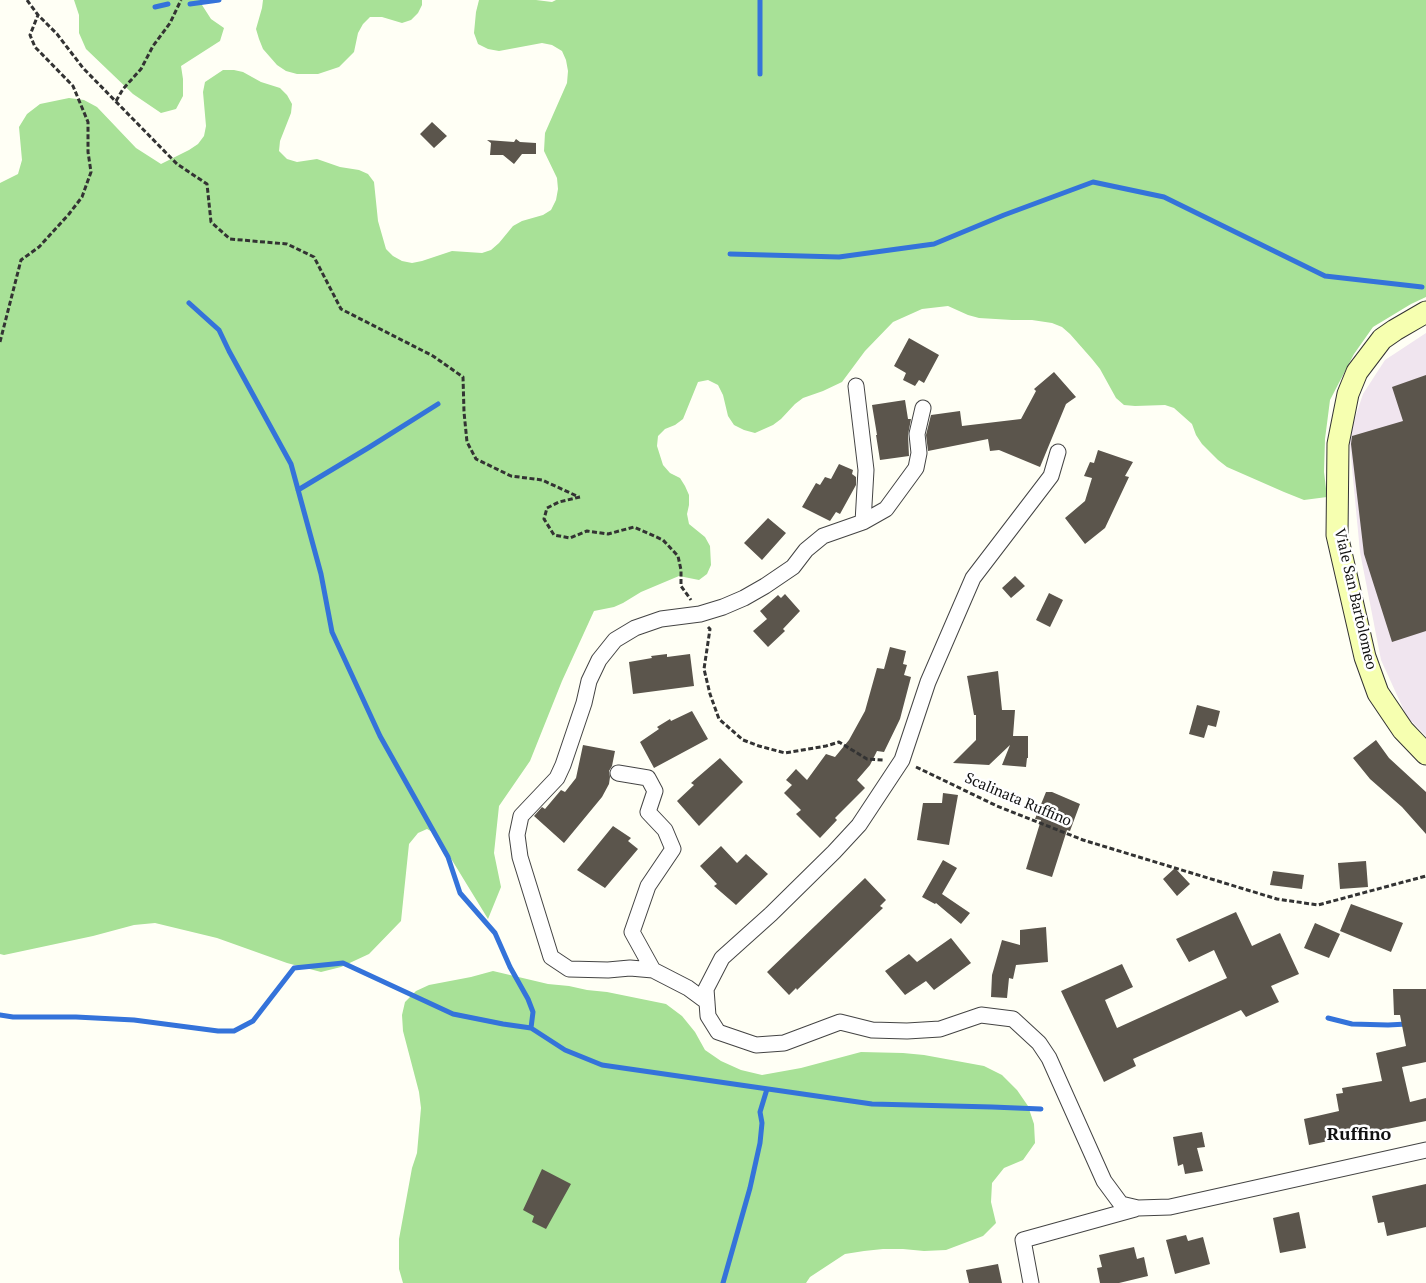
<!DOCTYPE html>
<html>
<head>
<meta charset="utf-8">
<style>
  body { margin:0 }
  canvas { display:block; background:#fffff5 }
</style>
</head>
<body>
<canvas width="1426" height="1283"></canvas>
<script>
const ctx = document.querySelector('canvas').getContext('2d');
ctx.lineJoin = 'round';
function paint(path, color) {
  ctx.fillStyle = color;
  ctx.fill(path, 'evenodd');
}
function shape(rows) {
  const path = new Path2D();
  for (const r of rows) {
    path.moveTo(r[0], r[1]);
    for (let i = 2; i < r.length; i += 2) path.lineTo(r[i], r[i + 1]);
  }
  return path;
}
function trace(path, color, width, dash) {
  ctx.strokeStyle = color;
  ctx.lineWidth = width;
  ctx.lineCap = dash ? 'butt' : 'round';
  ctx.setLineDash(dash || []);
  ctx.stroke(path);
}
function label(font, color, halo, rows, align = 'center') {
  ctx.font = font + ' "PT Serif",serif';
  ctx.lineWidth = 5;
  ctx.setLineDash([]);
  ctx.textBaseline = 'middle';
  ctx.strokeStyle = halo;
  ctx.fillStyle = color;
  for (const [text, x, y, turn = 0] of rows) {
    ctx.save();
    ctx.translate(x, y);
    ctx.rotate((+turn || 0) * Math.PI / 180);
    ctx.textAlign = isNaN(turn) ? turn : align;
    if (halo) ctx.strokeText(text, 0, 0);
    ctx.fillText(text, 0, 0);
    ctx.restore();
  }
}
paint(shape([
  [1426,333,1426,736,1407,717,1381,660,1360,552,1349,436,1363,394,1385,360]
]), '#f0e5ef');
paint(shape([
  [74,0,203,0,202,5,211,19,224,28,220,41,181,66,183,79,183,96,176,109,161,113,133,94,86,49,79,33,79,15],
  [263,0,422,0,422,5,418,13,411,20,402,23,382,17,370,17,363,24,358,33,354,52,339,67,318,74,297,74,286,71,277,65,263,49,259,39,256,29,262,8],
  [479,0,536,0,552,2,556,0,1426,0,1426,297,1411,304,1373,327,1354,354,1330,400,1325,439,1324,472,1327,497,1304,500,1284,492,1227,467,1218,460,1202,444,1196,435,1192,424,1174,408,1165,405,1135,406,1124,405,1116,398,1100,369,1092,359,1070,334,1062,327,1052,323,1032,320,1012,320,979,318,968,315,948,306,922,309,893,322,865,351,842,382,823,391,803,398,795,404,781,419,773,425,755,433,744,430,734,425,728,416,723,395,718,385,708,380,698,382,683,419,675,425,665,429,658,436,657,446,663,465,670,473,680,478,685,486,689,495,689,505,687,514,689,524,705,537,710,546,711,565,707,574,699,580,679,576,641,592,623,603,614,607,594,611,562,681,530,761,499,806,494,853,501,887,488,919,436,834,427,829,418,833,409,844,401,921,369,954,341,967,321,972,287,963,217,938,155,923,134,925,93,936,4,955,0,954,0,183,18,174,22,160,19,127,27,114,40,104,69,98,84,100,97,107,136,148,161,164,189,150,198,144,204,136,206,126,203,92,205,82,223,70,234,70,243,72,261,82,280,88,287,95,292,104,291,113,280,141,279,151,287,159,297,162,317,159,340,167,359,170,368,174,374,182,378,221,386,249,393,256,402,261,412,263,422,261,452,251,482,253,491,250,499,243,513,226,522,221,543,215,551,210,556,200,558,189,557,178,544,151,545,133,567,83,568,71,566,60,562,51,552,45,542,43,499,51,488,49,478,44,474,33,476,12],
  [493,971,548,984,569,986,587,990,607,992,666,1004,682,1016,695,1032,705,1050,721,1061,741,1070,762,1075,801,1068,861,1052,903,1053,924,1055,984,1066,1002,1075,1017,1090,1028,1106,1034,1124,1035,1143,1023,1160,1004,1168,992,1183,991,1202,996,1223,983,1236,946,1250,924,1251,903,1249,883,1249,864,1251,845,1254,810,1277,806,1283,403,1283,399,1269,399,1239,412,1168,417,1153,421,1108,419,1092,403,1031,402,1015,405,1002,416,991,429,985,471,977]
]), '#a8e197');
trace(shape([
  [760,0,760,74],
  [190,4,219,0],
  [155,7,168,4],
  [730,254,839,257,934,244,1004,215,1093,182,1164,197,1325,276,1422,287],
  [189,303,219,330,229,351,291,464,321,574,332,632,380,736,448,857,460,893,495,933,510,967,528,999,533,1012,531,1028],
  [298,490,368,448,438,404],
  [0,1015,13,1017,76,1017,134,1020,218,1031,234,1031,253,1021,294,968,343,963,453,1014,503,1024,531,1028,565,1050,602,1065,872,1104,992,1107,1041,1109],
  [1328,1018,1352,1024,1388,1025,1407,1024],
  [723,1283,750,1188,760,1143,762,1123,760,1112,767,1089]
]), '#3473da', 5);
paint(shape([
  [432,122,447,136,434,148,420,134],
  [516,139,520,142,536,143,536,154,522,154,514,164,503,155,490,155,491,143,487,140,514,142],
  [909,338,939,355,924,383,919,380,915,386,903,380,906,373,894,366],
  [1054,372,1076,397,1066,404,1040,467,999,450,990,451,988,439,928,451,926,435,931,415,960,411,962,426,1021,419,1036,391,1034,389],
  [1426,375,1426,631,1392,642,1364,554,1351,444,1352,436,1403,421,1392,387],
  [905,400,908,419,911,419,908,435,909,456,880,460,876,435,877,435,872,405],
  [1098,450,1133,462,1125,476,1129,477,1105,528,1085,544,1065,518,1085,501,1092,478,1084,476,1090,462,1094,463],
  [839,464,853,470,852,474,856,477,856,485,840,514,836,512,830,521,802,507,816,483,820,485,825,477,831,479],
  [768,518,786,533,762,560,744,543],
  [1015,576,1025,586,1011,598,1002,588],
  [1049,593,1063,600,1050,627,1036,620],
  [785,594,800,611,783,629,785,631,768,647,753,631,767,619,760,611,778,595,781,598],
  [890,647,906,651,903,664,907,665,904,675,911,677,900,719,884,752,877,751,870,765,857,780,865,788,835,818,837,820,820,838,796,814,801,810,784,793,792,785,786,780,796,769,807,780,826,754,835,757,849,740,865,711,877,668,884,669],
  [667,654,667,657,690,654,694,686,633,694,629,662,652,658,651,656],
  [998,671,1002,710,1015,710,1013,736,1028,736,1028,758,1027,758,1026,767,1002,765,1010,745,989,765,953,763,976,740,976,715,974,715,967,676],
  [1197,705,1220,711,1216,727,1208,725,1204,738,1189,734],
  [692,711,708,739,654,768,640,742,659,729,657,727,670,719,671,721],
  [1376,740,1389,758,1426,792,1426,834,1402,807,1370,779,1353,758],
  [583,745,615,751,612,766,609,771,610,777,609,784,602,797,564,843,534,816,542,807,545,809,561,790,565,792,576,778],
  [720,758,743,782,699,826,677,801,694,785,691,783],
  [1046,792,1052,792,1080,804,1070,831,1067,830,1052,877,1026,869,1041,820,1035,819],
  [943,793,958,795,949,845,917,840,923,803,942,803],
  [613,826,631,838,628,841,638,849,605,888,577,870],
  [721,846,737,863,746,854,768,874,736,905,714,886,717,884,700,866],
  [943,860,957,868,942,894,970,913,961,924,936,903,935,904,922,897],
  [1366,861,1368,887,1340,889,1338,863],
  [1175,868,1190,884,1177,896,1163,879],
  [1273,871,1304,875,1302,889,1270,885],
  [865,878,886,900,880,906,883,908,797,990,796,988,789,995,767,972],
  [1351,904,1403,923,1391,952,1340,931],
  [1236,912,1252,946,1280,933,1299,974,1271,986,1279,1002,1246,1017,1241,1010,1133,1059,1136,1066,1104,1082,1061,991,1122,964,1133,987,1105,1000,1117,1028,1227,978,1214,950,1189,962,1176,939],
  [1315,923,1340,934,1329,958,1304,948],
  [1046,927,1048,962,1016,965,1013,979,1009,978,1007,998,991,997,992,975,1002,940,1020,945,1020,930],
  [951,938,971,963,934,990,926,981,905,995,885,971,909,954,917,962],
  [1393,989,1426,989,1426,1062,1402,1067,1410,1102,1426,1098,1426,1121,1309,1145,1304,1119,1339,1111,1336,1094,1343,1093,1342,1088,1382,1081,1376,1053,1406,1046,1400,1015,1394,1015],
  [1202,1132,1205,1147,1197,1148,1203,1171,1185,1174,1183,1164,1178,1166,1173,1137],
  [542,1169,571,1184,546,1229,532,1222,534,1216,523,1210],
  [1426,1184,1426,1227,1387,1236,1384,1222,1378,1223,1372,1196],
  [1299,1212,1306,1248,1280,1253,1273,1218],
  [1186,1235,1188,1241,1203,1237,1210,1264,1175,1274,1166,1240],
  [1134,1247,1137,1259,1144,1257,1148,1276,1119,1283,1100,1283,1097,1268,1102,1267,1099,1255],
  [998,1264,1002,1283,969,1283,966,1270]
]), '#5b554c');
const street = shape([
  [856,386,866,470,863,522],
  [1058,452,1051,476,973,578,928,682,902,760,859,825,834,852,771,914,722,958,706,989,708,1016,718,1032,756,1045,784,1043,840,1022,872,1030,907,1031,940,1029,981,1015,1013,1019,1039,1043,1049,1058,1104,1181,1121,1204,1138,1208,1170,1207,1426,1150],
  [618,773,648,778,655,791,648,812,665,830,673,849,648,886,632,932,653,970],
  [707,1002,688,988,653,970,630,968,608,970,569,969,551,957,520,857,517,835,521,816,557,778,563,765,584,703,589,681,599,660,615,640,635,628,661,619,700,614,723,607,744,598,765,586,793,567,806,550,823,536,863,522,886,509,916,468,919,453,917,434,923,408],
  [1031,1283,1023,1240,1135,1209]
]);
const secondary = shape([
  [1426,312,1395,330,1382,339,1357,372,1348,394,1338,444,1337,535,1365,657,1378,693,1403,730,1426,754]
]);
trace(street, '#444', 17);
trace(secondary, '#333', 23);
trace(shape([
  [27,0,38,15,57,34,83,68,177,164,207,184,211,222,230,239,287,244,314,257,341,309,433,356,463,377,464,412,467,442,476,459,511,476,542,480,579,497],
  [116,101,123,89,141,69,153,46,170,23,181,0],
  [0,342,21,260,39,247,69,214,82,197,91,172,88,152,88,122,73,86,35,47,30,35,38,15],
  [580,497,559,502,547,508,544,519,554,535,570,538,587,531,608,534,634,527,663,540,678,556,681,570,681,586,691,600],
  [708,627,710,629,704,669,710,694,719,719,743,740,759,746,785,753,826,746,839,742,867,759,883,760],
  [916,767,997,806,1083,840,1277,899,1318,905,1426,876]
]), '#333', 3, [5, 2.5]);
trace(street, '#fff', 15);
trace(secondary, '#f6ffb0', 21);
label('15px', '#111', '#fff', [
  ["Viale San Bartolomeo",1355,599,77],
  ["Scalinata Ruffino",1018,800,23]
]);
label('bold 18px', '#111', '#fff', [
  ["Ruffino",1359,1135]
]);
</script>
</body>
</html>
